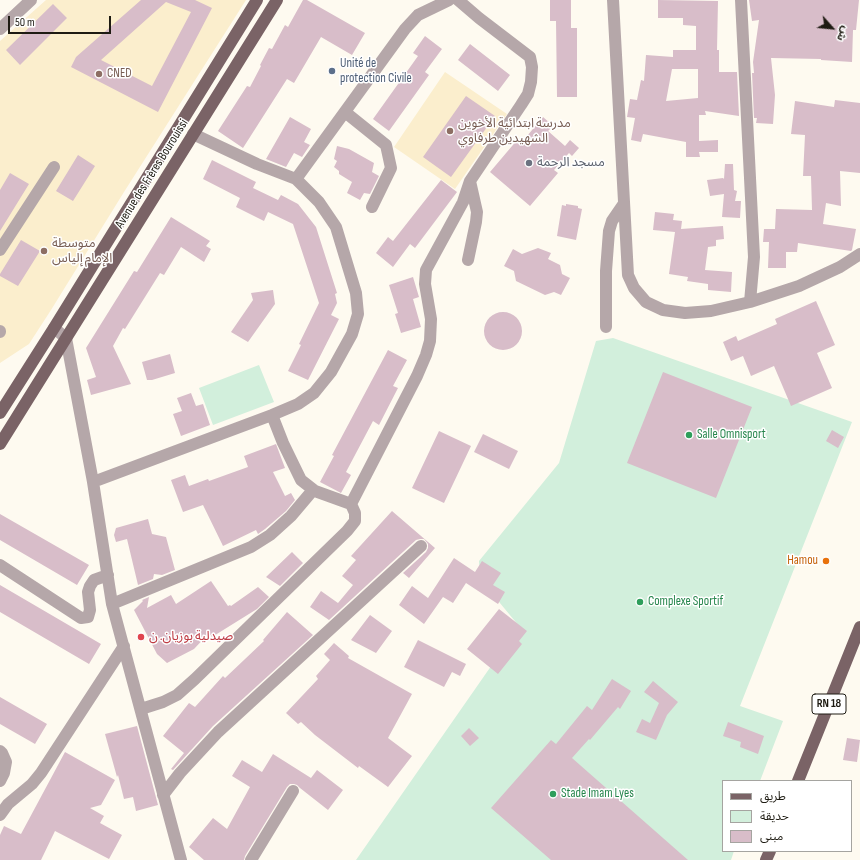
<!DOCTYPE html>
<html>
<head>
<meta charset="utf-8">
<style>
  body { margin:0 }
  #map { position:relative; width:860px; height:860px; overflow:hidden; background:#fefaf0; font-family:"Sofia Sans Condensed","Noto Sans Arabic",sans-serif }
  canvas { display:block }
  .legend { position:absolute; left:722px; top:780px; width:130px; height:72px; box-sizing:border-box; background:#fff; border:1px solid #a5a4a0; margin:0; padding:5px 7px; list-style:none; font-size:12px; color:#1e1b12 }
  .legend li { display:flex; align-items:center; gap:8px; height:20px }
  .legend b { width:20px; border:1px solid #a5a4a0 }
  .north { position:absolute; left:812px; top:8px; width:40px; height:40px; -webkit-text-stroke:3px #fff; paint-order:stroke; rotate:117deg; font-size:11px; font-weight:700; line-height:16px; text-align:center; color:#1e1b12 }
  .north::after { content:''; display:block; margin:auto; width:14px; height:18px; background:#1e1b12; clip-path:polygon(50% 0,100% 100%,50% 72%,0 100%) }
  .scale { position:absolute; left:8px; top:16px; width:103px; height:18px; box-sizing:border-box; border:2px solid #1e1b12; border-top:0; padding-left:5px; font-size:12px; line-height:14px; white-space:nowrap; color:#1e1b12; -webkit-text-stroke:3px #fff; paint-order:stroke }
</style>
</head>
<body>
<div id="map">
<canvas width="860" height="860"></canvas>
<ul class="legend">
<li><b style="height:5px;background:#7a6366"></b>طريق</li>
<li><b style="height:11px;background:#d2efdc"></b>حديقة</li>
<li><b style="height:11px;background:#d8bdc9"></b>مبنى</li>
</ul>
<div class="north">ش</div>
<div class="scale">50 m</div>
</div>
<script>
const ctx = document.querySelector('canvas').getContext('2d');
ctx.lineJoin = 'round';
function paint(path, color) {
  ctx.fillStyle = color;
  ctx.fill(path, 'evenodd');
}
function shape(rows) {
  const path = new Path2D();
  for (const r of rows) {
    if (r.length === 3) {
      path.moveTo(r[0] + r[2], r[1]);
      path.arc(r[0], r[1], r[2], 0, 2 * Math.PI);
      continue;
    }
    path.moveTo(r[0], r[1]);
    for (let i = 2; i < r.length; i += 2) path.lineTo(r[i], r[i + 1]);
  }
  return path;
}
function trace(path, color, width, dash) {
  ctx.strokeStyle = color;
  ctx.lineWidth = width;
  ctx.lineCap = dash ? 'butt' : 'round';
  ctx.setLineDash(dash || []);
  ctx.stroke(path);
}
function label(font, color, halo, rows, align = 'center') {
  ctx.font = font + ' "Sofia Sans Condensed","Noto Sans Arabic",sans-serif';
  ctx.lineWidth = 3;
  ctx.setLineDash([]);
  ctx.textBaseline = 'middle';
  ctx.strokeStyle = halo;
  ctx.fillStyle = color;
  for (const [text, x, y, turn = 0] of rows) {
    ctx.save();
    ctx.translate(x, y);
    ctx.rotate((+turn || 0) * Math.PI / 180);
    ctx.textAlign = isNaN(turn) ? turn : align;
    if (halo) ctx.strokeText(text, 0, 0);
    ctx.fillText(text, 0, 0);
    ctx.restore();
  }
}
paint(shape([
  [46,0,246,0,124,192,51,310,29,344,0,363,0,41],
  [445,72,507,114,455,189,394,147]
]), '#fbeecd');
paint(shape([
  [613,338,852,422,740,706,783,721,760,781,723,781,723,851,734,851,731,860,356,860,519,626,480,579,479,561,559,463,596,341],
  [259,365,274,402,213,425,199,388]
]), '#d2efdc');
paint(shape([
  [141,0,195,0,212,8,158,112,71,67,76,57],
  [166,2,191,12,152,86,101,60],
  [303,0,307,0,365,33,352,55,321,37,294,83,287,79,243,148,218,131,247,86,250,87,261,66,260,65,269,48,272,49,285,25,288,27],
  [550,0,571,0,571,28,577,28,577,97,557,97,556,21,550,21],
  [658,0,718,1,717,50,719,50,719,72,737,72,739,116,705,111,706,115,699,115,699,141,718,140,718,152,699,152,700,157,686,157,686,142,643,134,641,142,631,140,635,118,627,117,630,99,637,100,641,80,644,81,646,55,673,57,673,50,696,50,696,26,683,25,683,18,658,18],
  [672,69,698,69,698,98,666,101],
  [749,0,859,0,856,30,853,30,852,62,821,60,821,59,771,58,775,95,773,124,756,123,757,118,754,118,752,73,754,73,753,62,759,20,752,21],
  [53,4,67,18,20,65,6,50],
  [425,36,442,49,425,72,429,75,389,131,373,119,418,56,413,53],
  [470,44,510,75,498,91,458,60],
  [466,96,495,116,451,177,423,157],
  [835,100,860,103,860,173,840,171,841,206,826,203,823,224,856,229,852,250,851,251,798,243,797,252,786,252,786,268,768,268,769,242,763,242,764,229,775,229,776,209,812,210,811,176,803,176,805,135,791,134,795,101,834,107],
  [290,117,311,129,304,142,310,145,302,157,294,153,286,167,266,159],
  [543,117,551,124,551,128,548,131,565,146,570,140,579,148,572,156,569,153,554,170,558,173,530,206,490,172,518,139,522,142],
  [337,146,349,149,374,163,372,172,379,176,370,194,364,193,360,200,347,193,352,182,339,174,339,171,334,167,337,161,334,159],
  [78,155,95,166,73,201,56,191],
  [212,160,256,182,253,188,278,200,281,195,298,204,316,227,337,293,335,294,337,303,331,315,339,319,308,380,288,371,301,345,299,344,319,303,293,224,268,212,264,221,236,207,240,198,203,179],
  [725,164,733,164,734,190,737,191,735,201,741,201,740,218,722,217,724,194,710,196,707,180,723,178,724,179],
  [10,173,29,184,0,231,0,190],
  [441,180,457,192,415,248,410,244,393,267,376,253,388,237,393,241],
  [566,204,578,206,578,208,582,209,576,240,557,236,562,205,566,206],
  [655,212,674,214,673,220,682,221,681,229,723,226,724,239,716,240,716,246,708,247,705,270,732,272,731,292,708,290,708,284,687,281,688,277,669,274,675,232,653,230],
  [171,217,210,241,206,246,211,249,204,262,181,247,164,275,160,273,125,329,123,328,113,346,131,384,91,395,87,380,96,377,86,348,134,271,137,272],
  [21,240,40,251,18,286,0,276,0,274],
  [538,248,551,253,548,259,560,265,562,274,570,278,561,295,554,292,545,295,516,281,514,271,504,266,513,249,522,254],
  [413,277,419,297,413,299,421,327,401,333,395,314,398,313,389,285],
  [273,290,275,304,248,342,231,332,253,300,251,293],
  [816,301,835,345,817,353,832,388,791,406,774,366,751,376,743,356,731,361,723,342,736,336,738,341,777,324,775,319],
  [503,331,19],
  [388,350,407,360,393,386,398,388,379,425,373,421,346,472,351,475,341,493,320,482,334,456,332,455],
  [170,354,175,373,152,380,147,380,142,362],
  [663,372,752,407,716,498,627,463],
  [191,393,196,406,203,404,210,425,181,436,173,414,182,411,177,398],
  [832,430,844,437,838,448,826,441],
  [439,431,471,446,444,503,412,488],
  [483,434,518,451,509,469,474,452],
  [276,444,285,468,273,472,285,496,291,493,295,500,286,511,265,529,258,534,256,530,223,546,203,505,183,512,171,480,185,475,189,486,208,479,209,481,248,467,244,456],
  [392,511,435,548,409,578,403,573,426,552,428,548,428,544,424,539,420,539,416,540,329,620,310,607,321,591,338,603,353,585,342,576,356,560,351,556],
  [0,514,89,565,77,585,0,540],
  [148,519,152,534,166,537,175,570,162,575,154,574,153,579,138,585,127,539,116,542,114,535,116,528],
  [292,552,303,563,280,586,266,577],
  [454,558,475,572,482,561,501,573,493,585,505,592,498,604,466,583,453,603,443,597,424,624,399,605,412,586,428,598],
  [211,581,228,606,230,605,231,606,258,587,269,597,257,609,212,637,209,633,194,649,167,663,157,654,134,610,143,601,142,600,149,597,147,608,171,595,176,604],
  [0,585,101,644,89,664,0,612],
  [499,609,527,631,519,641,522,644,498,674,467,649],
  [287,612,313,635,213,726,173,770,171,769,184,753,163,736,189,703,195,707,223,676,225,678,264,641,263,640],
  [370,615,392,631,376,653,351,640],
  [418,640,466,664,460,676,452,672,444,687,404,667],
  [334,643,349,656,348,658,412,694,388,738,412,756,388,787,359,766,358,768,315,735,301,722,298,724,286,713,318,679,316,676,330,660,324,654],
  [612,679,631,691,620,709,618,707,590,740,589,739,572,758,688,860,551,860,491,808,551,740,556,744,587,706,592,710],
  [653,681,678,702,667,715,656,740,636,732,642,719,650,723,659,703,644,692],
  [0,697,47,724,35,744,0,724],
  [728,722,764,736,758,754,740,747,741,742,723,736],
  [137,726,158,805,136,811,133,797,124,799,118,775,117,777,105,734],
  [469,728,479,738,470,746,461,736],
  [847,738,860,740,857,762,843,760],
  [65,752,115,780,101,805,90,808,104,816,100,823,122,835,109,859,55,831,41,860,0,860,0,835,4,826,21,834],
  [273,754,311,778,317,770,343,790,328,810,300,788,297,785,294,784,290,784,287,787,245,856,244,860,204,860,189,847,213,818,227,829,250,787,232,776,242,760,262,772]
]), '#d8bdc9');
trace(shape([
  [613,0,628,275,634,288,646,302,663,310,685,313,711,311,750,302,799,286,840,267,860,254],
  [741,0,754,257,750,302],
  [0,29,31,0],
  [345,112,386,145,391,168,372,207],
  [296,179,405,29,418,15,449,0],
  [0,250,54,167],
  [468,260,476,222,477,212,470,181],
  [606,327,606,271,609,231,612,221,623,205],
  [54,328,66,338,93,482,112,604,181,860],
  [0,331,0,332],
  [93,482,272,415,298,404,314,393,331,372,352,334,358,314,356,293,336,227,319,202,296,179,257,164,193,134],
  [351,504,417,376,426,355,430,341,431,319,425,284,426,270,463,202,470,181,521,105,528,94,531,82,532,67,530,57,479,18,458,0],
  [0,565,81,618,88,617,90,610,88,592,90,586,94,580,108,575],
  [112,604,251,547,270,535,291,516,313,490],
  [141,709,163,702,177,695,195,679,347,531,355,521,355,513,351,504,315,491,301,480,283,443,272,415],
  [0,751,2,753,6,762,4,773,0,781],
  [163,795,180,773,218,732,421,546],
  [0,815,8,804,32,784,41,773,124,646],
  [251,860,293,791]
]), '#b5a7a9', 12);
trace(shape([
  [0,413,54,328,257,0],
  [0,444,277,0],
  [798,781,860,627],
  [766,860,770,851]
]), '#7a6366', 12);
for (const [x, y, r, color] of [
  [332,71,4,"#5c6f8a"],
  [99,74,4,"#8d6e63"],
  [450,131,4,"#8d6e63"],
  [529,163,4,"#6b7280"],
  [44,251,4,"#8d6e63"],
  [689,435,4,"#2e9e5b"],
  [826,561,4,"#e8710a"],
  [640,602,4,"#2e9e5b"],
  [141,637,4,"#e0444e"],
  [553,794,4,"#2e9e5b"]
]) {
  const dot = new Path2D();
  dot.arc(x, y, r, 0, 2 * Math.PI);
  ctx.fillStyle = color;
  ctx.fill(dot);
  trace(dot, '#fff', 1.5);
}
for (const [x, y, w] of [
  [829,704,34]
]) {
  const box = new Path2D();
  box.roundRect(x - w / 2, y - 10, w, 20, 3);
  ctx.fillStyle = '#fff';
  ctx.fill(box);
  trace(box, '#1e1b12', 1);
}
label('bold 12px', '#1e1b12', null, [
  ["RN 18",829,704]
]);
label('13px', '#4e5e75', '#fff', [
  ["Unité de",340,64],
  ["protection Civile",340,79]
], 'left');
label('13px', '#785e54', '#fff', [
  ["CNED",107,74],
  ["مدرسة ابتدائية الأخوين",458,124],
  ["الشهيدين طرفاوي",458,139],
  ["متوسطة",52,244],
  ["الإمام إلياس",52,259]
], 'left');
label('13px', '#5b616d', '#fff', [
  ["مسجد الرحمة",537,163]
], 'left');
label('13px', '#1e1b12', '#fff', [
  ["Avenue des Frères Bourouissi",152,174,-58]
]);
label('13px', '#27864d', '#fff', [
  ["Salle Omnisport",697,435],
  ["Complexe Sportif",648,602],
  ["Stade Imam Lyes",561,794]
], 'left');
label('13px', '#c56008', '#fff', [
  ["Hamou",818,561]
], 'right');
label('13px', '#be3a42', '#fff', [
  ["صيدلية بوزيان. ن",149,637]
], 'left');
</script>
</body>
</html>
